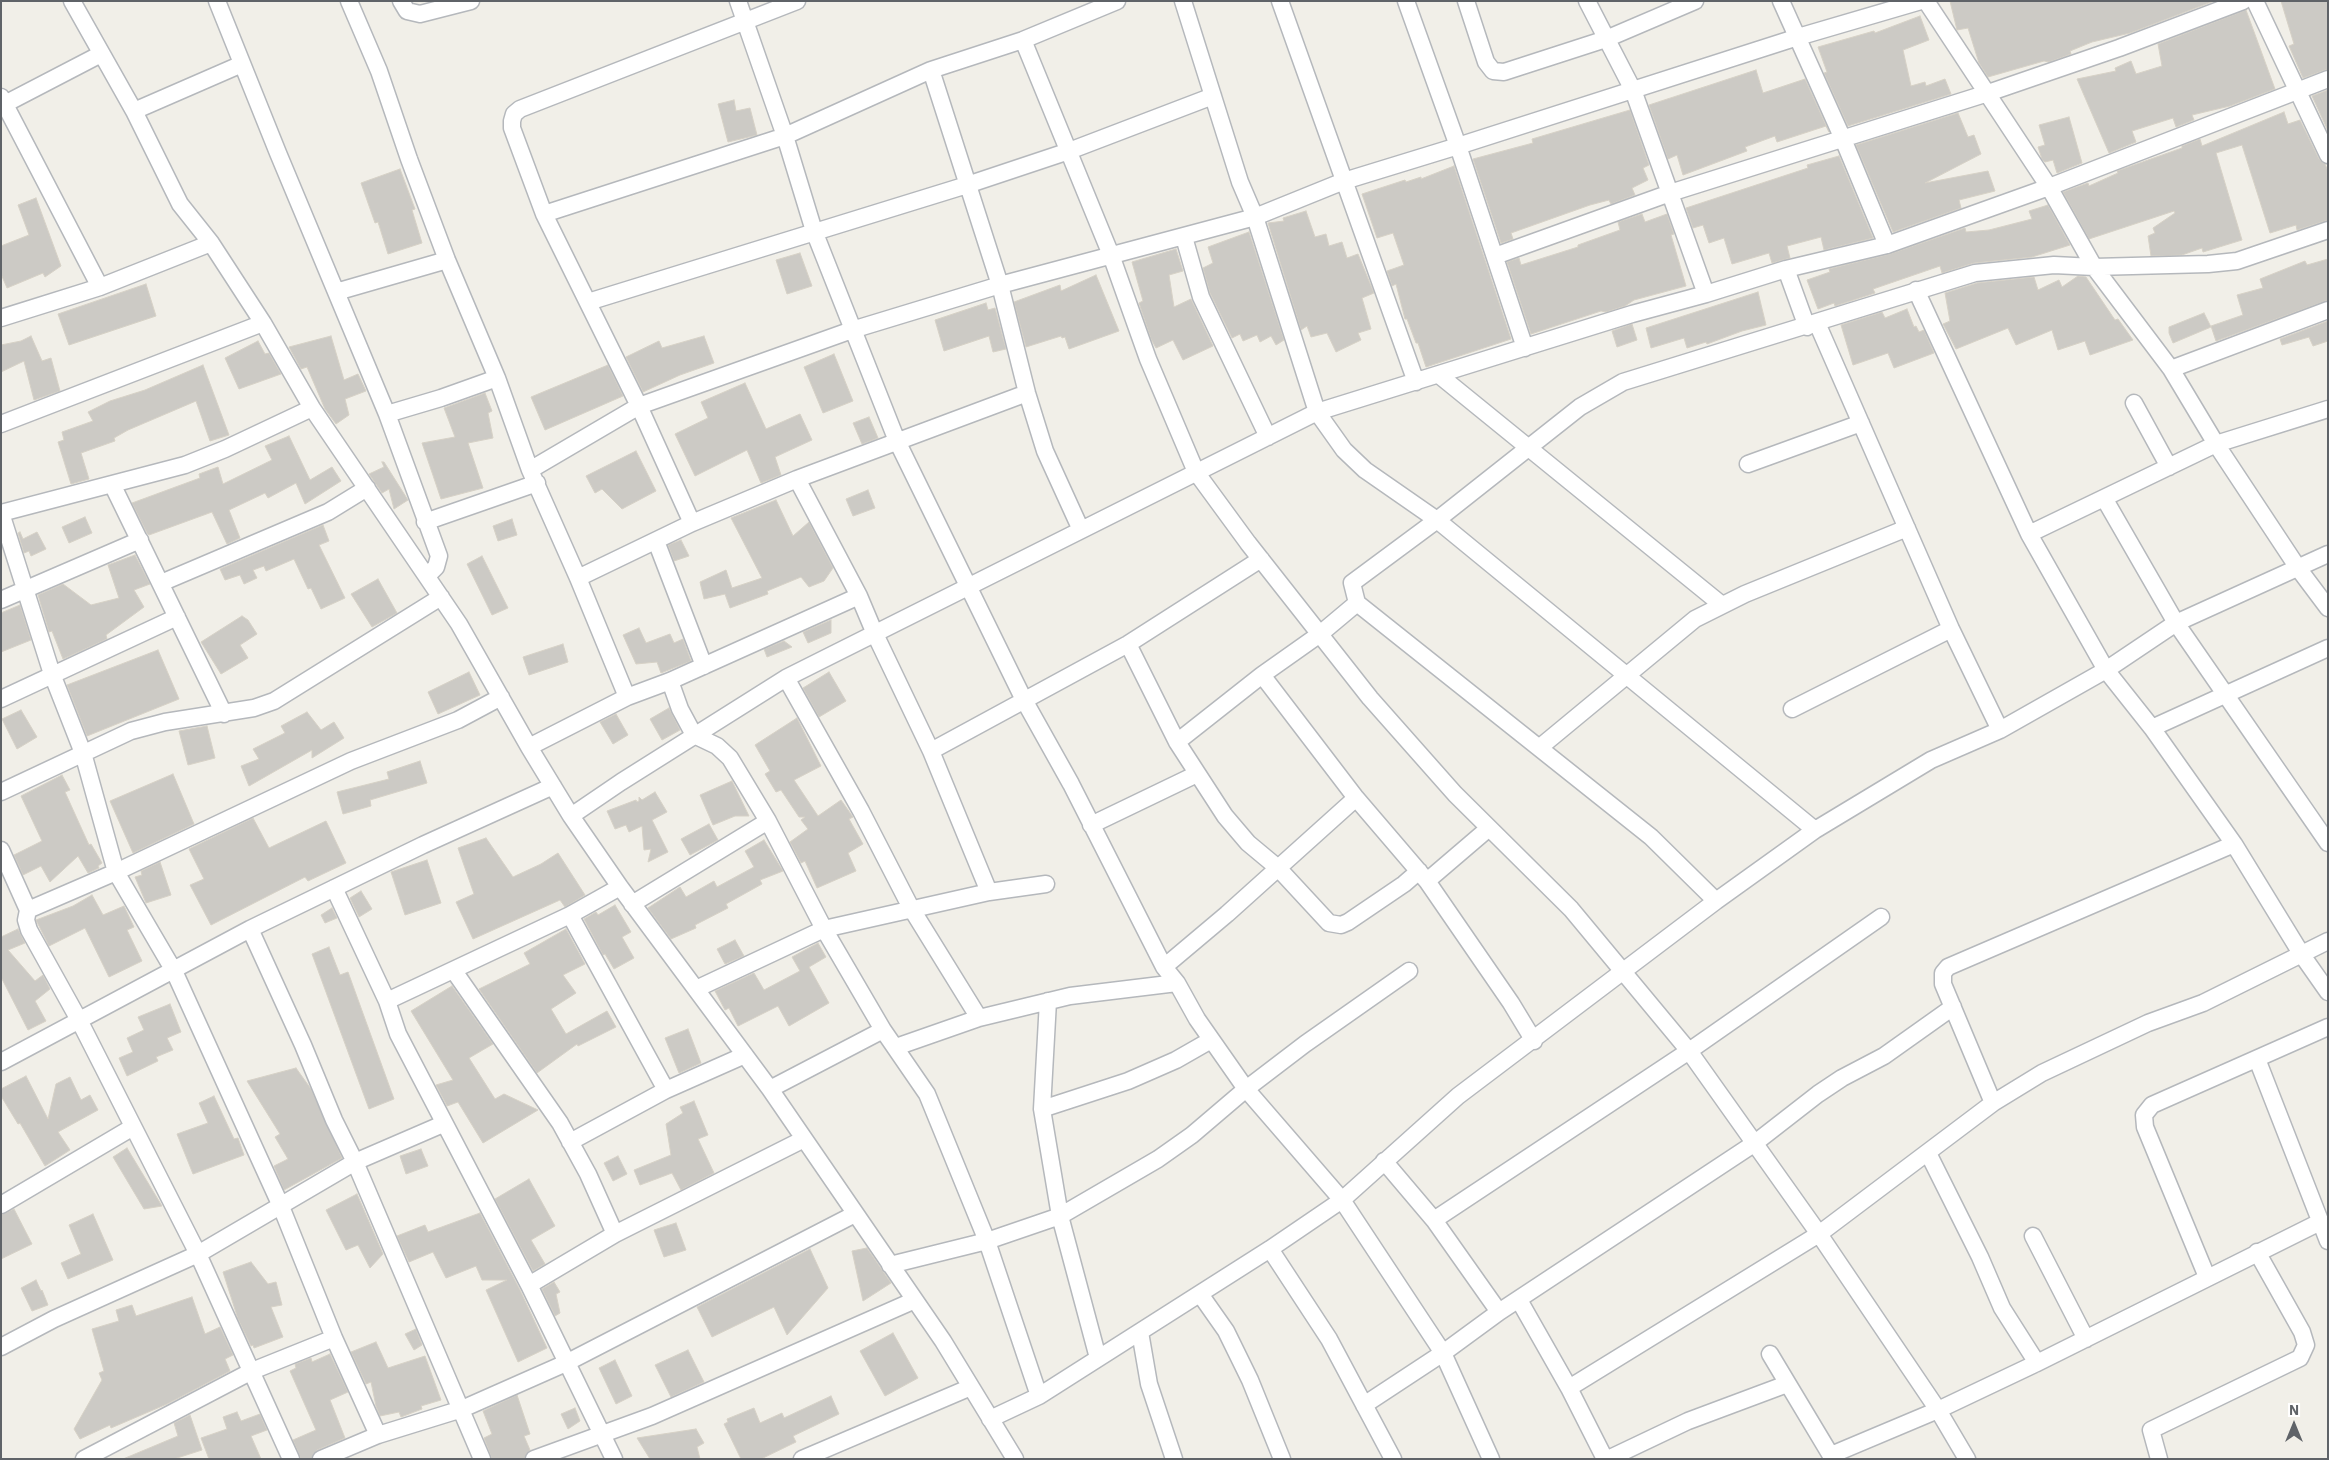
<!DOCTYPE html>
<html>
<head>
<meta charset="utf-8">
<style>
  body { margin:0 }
  #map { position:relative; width:2329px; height:1460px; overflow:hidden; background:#f1efe8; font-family:"IBM Plex Sans",sans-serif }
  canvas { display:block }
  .frame { position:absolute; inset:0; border:2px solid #5f6368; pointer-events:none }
  .north { position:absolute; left:2269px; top:1400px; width:50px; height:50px; -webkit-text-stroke:4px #fff; paint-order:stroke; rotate:0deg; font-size:14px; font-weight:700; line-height:20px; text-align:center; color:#5f6368 }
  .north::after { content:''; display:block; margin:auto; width:18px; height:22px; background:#5f6368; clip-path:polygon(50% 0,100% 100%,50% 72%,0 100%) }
</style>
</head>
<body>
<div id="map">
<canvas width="2329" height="1460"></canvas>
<div class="frame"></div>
<div class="north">N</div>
</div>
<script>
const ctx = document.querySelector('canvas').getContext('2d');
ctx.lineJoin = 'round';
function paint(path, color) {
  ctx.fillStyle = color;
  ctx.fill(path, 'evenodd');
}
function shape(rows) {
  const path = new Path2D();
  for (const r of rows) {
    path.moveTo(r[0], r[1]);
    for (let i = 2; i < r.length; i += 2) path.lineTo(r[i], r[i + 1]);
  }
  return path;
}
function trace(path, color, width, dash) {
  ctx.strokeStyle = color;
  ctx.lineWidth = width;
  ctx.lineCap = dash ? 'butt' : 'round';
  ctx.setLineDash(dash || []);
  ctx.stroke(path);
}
const building = shape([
  [1950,1,2214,1,2130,33,2092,42,2070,51,2071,54,2049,62,2044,61,1988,77,1979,63,1968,28,1957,30,1950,1],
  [2281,1,2328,1,2328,69,2303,78,2289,46,2294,44,2281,1],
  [2246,10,2275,89,2230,106,2192,115,2194,120,2176,127,2173,118,2132,131,2136,142,2109,153,2077,79,2116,71,2115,68,2131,61,2136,74,2162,66,2158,44,2246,10],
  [1920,16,1929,40,1903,50,1911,86,1925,82,1926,86,1945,79,1951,94,1848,126,1824,73,1827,72,1818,47,1874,31,1875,33,1920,16],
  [1756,70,1763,93,1805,79,1829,132,1826,126,1777,142,1775,136,1745,147,1747,151,1683,175,1677,155,1668,159,1649,105,1756,70],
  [2328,90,2328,131,2312,96,2328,90],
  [734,100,736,111,750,108,757,135,728,142,718,104,734,100],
  [1630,110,1649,165,1643,168,1648,180,1632,188,1635,195,1611,204,1609,200,1590,205,1511,233,1513,239,1501,243,1473,159,1533,143,1532,139,1630,110],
  [2284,112,2288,124,2300,120,2319,159,2325,164,2328,171,2328,220,2297,230,2296,225,2270,233,2242,145,2216,153,2242,240,2203,252,2202,248,2182,255,2151,256,2148,236,2155,233,2153,228,2175,213,2174,211,2089,239,2063,192,2088,183,2089,186,2118,173,2117,171,2182,148,2182,146,2200,139,2202,146,2284,112],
  [1958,113,1968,137,1974,135,1981,154,1925,183,1988,171,1995,191,1959,200,1961,208,1893,232,1856,145,1958,113],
  [2069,117,2082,163,2057,173,2053,160,2045,162,2042,159,2038,147,2045,145,2039,125,2069,117],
  [1839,156,1873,238,1824,250,1821,237,1787,246,1790,258,1772,263,1769,253,1732,264,1724,238,1709,243,1703,225,1693,228,1686,208,1808,168,1807,165,1839,156],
  [1454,166,1511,339,1426,367,1418,343,1416,343,1407,319,1405,319,1396,284,1392,286,1387,271,1404,265,1393,233,1377,238,1362,194,1405,180,1406,182,1421,177,1421,179,1454,166],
  [400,169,415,209,412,210,422,243,388,254,378,222,375,223,361,183,400,169],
  [36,198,61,266,45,277,43,273,7,288,1,274,1,246,29,235,18,205,36,198],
  [2048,205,2070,245,2032,257,1974,263,1942,273,1940,266,1873,289,1875,293,1835,306,1834,303,1818,309,1807,280,1830,272,1829,269,1890,254,1965,228,1966,232,1989,230,2032,219,2029,211,2048,205],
  [1306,211,1315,237,1326,234,1329,246,1342,242,1347,258,1358,254,1374,293,1362,298,1371,329,1358,333,1361,340,1336,352,1327,333,1311,337,1307,326,1301,330,1268,223,1284,221,1283,218,1306,211],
  [1642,214,1645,222,1667,214,1674,234,1671,235,1686,286,1634,300,1625,306,1606,312,1601,311,1531,334,1507,262,1519,258,1521,265,1578,247,1578,245,1620,230,1618,222,1642,214],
  [1249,232,1284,340,1276,345,1271,336,1260,342,1257,335,1243,341,1240,334,1232,338,1210,293,1203,268,1213,263,1208,247,1249,232],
  [1176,249,1183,271,1169,275,1174,307,1191,299,1213,346,1183,360,1173,340,1156,348,1151,339,1139,303,1143,301,1132,262,1176,249],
  [800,253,812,286,787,294,776,260,800,253],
  [2328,259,2328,300,2216,341,2211,326,2243,315,2237,295,2263,288,2260,279,2305,261,2307,265,2328,259],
  [1096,275,1119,331,1069,349,1065,337,1062,338,1061,336,1026,347,1014,302,1060,285,1061,291,1096,275],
  [2078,276,2086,277,2115,320,2118,319,2133,340,2090,355,2085,341,2058,350,2052,330,2016,345,2008,328,1956,349,1943,324,1950,321,1945,293,1977,283,2034,277,2038,290,2059,280,2062,287,2078,276],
  [146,284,156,316,69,345,58,314,146,284],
  [1758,292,1766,325,1742,331,1707,344,1706,342,1687,348,1684,338,1651,348,1646,328,1758,292],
  [986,303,988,310,995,308,1006,349,993,352,989,336,944,351,935,320,986,303],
  [1907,309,1914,327,1916,326,1919,332,1924,330,1934,353,1894,368,1888,353,1853,365,1841,325,1882,312,1885,318,1907,309],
  [2204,313,2211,327,2173,343,2169,333,2169,327,2204,313],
  [2328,321,2328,341,2313,346,2309,337,2282,345,2280,339,2328,321],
  [1632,324,1637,340,1617,347,1612,331,1632,324],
  [31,336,42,361,51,358,60,391,34,400,24,361,1,372,1,345,21,341,31,336],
  [331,336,344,380,358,374,366,391,345,399,349,415,336,424,325,409,307,367,301,369,289,347,331,336],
  [704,336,714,363,680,375,643,392,626,357,659,341,662,348,704,336],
  [258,341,265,354,269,353,281,374,239,389,225,358,258,341],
  [834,354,853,401,823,413,804,367,834,354],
  [203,365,229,435,210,441,196,401,128,430,114,438,115,441,81,453,89,479,71,484,58,442,64,440,62,432,93,421,88,412,110,401,145,390,203,365],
  [608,365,623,396,545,430,531,397,608,365],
  [745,383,766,429,800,414,812,440,775,457,781,475,761,483,747,450,695,476,675,434,708,418,701,402,745,383],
  [485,393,492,411,488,413,493,438,468,443,483,488,441,499,422,443,455,437,444,408,485,393],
  [869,417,878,438,862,444,853,423,869,417],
  [289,436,310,480,332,467,341,481,305,504,296,483,268,498,265,493,229,510,240,538,227,544,212,512,149,535,147,533,132,503,200,478,199,474,218,467,223,484,272,460,265,446,289,436],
  [636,451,656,491,622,509,602,489,595,493,586,476,636,451],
  [382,462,384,462,408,500,394,509,389,489,382,493,369,474,384,467,382,462],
  [868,490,875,508,853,516,846,499,868,490],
  [776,500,793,536,809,522,833,568,824,581,809,587,801,577,767,591,768,594,730,608,725,594,704,599,700,582,726,570,732,588,762,578,731,518,776,500],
  [85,517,92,533,69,543,62,527,85,517],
  [512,519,517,535,498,541,493,526,512,519],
  [323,525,329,541,319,545,345,598,321,609,311,588,308,589,294,559,266,571,264,566,253,570,257,578,244,584,240,575,225,580,220,569,323,525],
  [20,532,23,539,37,532,46,549,31,556,29,551,24,553,18,533,20,532],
  [681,540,689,556,674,561,668,545,681,540],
  [135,555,150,584,134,590,144,607,106,635,107,639,63,659,52,631,49,632,38,595,63,584,91,605,119,598,108,565,135,555],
  [482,556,508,608,492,615,467,564,482,556],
  [378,579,397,613,372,627,351,594,378,579],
  [20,605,31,640,1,652,1,613,20,605],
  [242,616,248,620,257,634,240,645,248,658,221,674,201,642,242,616],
  [831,620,831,633,808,643,803,632,831,620],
  [639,628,646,643,670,634,674,643,683,639,691,661,661,673,657,662,636,664,623,635,639,628],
  [784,641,792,647,767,657,764,649,784,641],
  [563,644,568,662,529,675,523,657,563,644],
  [158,650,179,699,87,736,67,685,158,650],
  [469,672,480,695,438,714,428,692,469,672],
  [829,672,846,701,819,717,803,688,829,672],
  [669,708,680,730,662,740,650,719,669,708],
  [21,710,37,737,17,749,2,719,21,710],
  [307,712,321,730,334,722,344,738,312,758,312,750,249,786,241,766,259,759,253,749,285,733,281,726,307,712],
  [616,714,628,735,613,744,600,722,616,714],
  [797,718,821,766,794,780,818,816,841,800,853,817,849,819,863,844,848,853,856,871,817,888,805,861,801,863,790,842,808,829,801,820,805,817,799,817,781,790,776,792,765,774,770,771,755,745,797,718],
  [207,726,215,758,188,765,179,731,207,726],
  [420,761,427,783,370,800,371,806,343,814,337,792,389,779,387,772,420,761],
  [173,774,194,824,133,853,110,801,173,774],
  [62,775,70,790,65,792,89,845,91,844,102,863,98,866,99,868,88,873,78,856,50,882,41,866,23,875,14,855,42,841,21,796,62,775],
  [732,781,749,816,735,816,713,825,700,795,732,781],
  [655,792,667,812,652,820,668,852,648,862,651,849,644,850,642,826,629,832,626,825,615,829,607,811,636,800,637,802,639,801,639,797,642,800,655,792],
  [253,818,269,848,326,821,346,863,308,881,305,877,211,925,190,885,204,879,189,849,253,818],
  [709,824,718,840,690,855,681,839,709,824],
  [486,838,513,877,541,864,558,853,585,895,565,907,560,900,473,939,456,902,474,894,458,848,486,838],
  [764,840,783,871,760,880,762,884,726,904,728,908,695,925,696,928,671,939,648,908,680,887,686,897,714,881,717,887,754,867,745,851,764,840],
  [427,860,441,903,405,915,391,872,427,860],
  [160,862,171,895,146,903,135,877,142,875,141,871,160,862],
  [361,891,372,909,359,917,350,898,361,891],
  [92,895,103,915,124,906,134,927,127,930,142,961,109,977,85,928,49,946,36,920,73,906,92,895],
  [615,905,631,932,622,937,634,958,614,969,605,954,603,955,584,919,596,912,598,915,615,905],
  [332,908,337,918,325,923,321,915,332,908],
  [18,929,25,943,8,950,35,981,43,975,50,989,35,1001,46,1021,28,1030,1,977,1,937,18,929],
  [566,929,585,964,563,975,576,993,551,1009,566,1034,607,1011,616,1027,578,1046,577,1044,537,1073,479,989,530,964,524,953,566,929],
  [735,940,744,956,725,964,717,949,735,940],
  [818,943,826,957,809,967,829,1003,789,1026,778,1006,738,1026,729,1008,725,1010,715,991,754,973,764,990,800,971,792,957,818,943],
  [329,947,340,975,348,972,394,1099,369,1109,312,954,329,947],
  [452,986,493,1044,469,1058,495,1099,504,1094,538,1110,483,1143,458,1102,447,1106,436,1085,453,1080,411,1011,452,986],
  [170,1004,181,1032,167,1038,173,1050,156,1057,158,1061,127,1076,119,1058,133,1052,127,1038,144,1030,138,1017,170,1004],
  [688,1029,701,1063,679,1073,665,1038,688,1029],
  [296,1068,311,1089,342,1158,284,1190,274,1166,288,1159,275,1137,280,1134,247,1081,296,1068],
  [26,1076,48,1119,56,1084,70,1077,81,1100,90,1095,98,1110,58,1132,70,1150,45,1166,20,1123,18,1124,1,1096,1,1089,26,1076],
  [214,1096,234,1139,238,1138,244,1155,193,1174,177,1134,208,1123,199,1103,214,1096],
  [694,1101,708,1135,698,1139,714,1173,681,1190,672,1173,640,1185,634,1170,671,1155,666,1124,683,1113,680,1107,694,1101],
  [127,1148,162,1206,144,1209,113,1157,127,1148],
  [421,1149,428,1166,406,1174,400,1156,421,1149],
  [618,1156,627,1174,613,1181,604,1163,618,1156],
  [529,1179,555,1226,531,1240,545,1264,533,1271,495,1199,529,1179],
  [357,1194,383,1254,370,1268,358,1245,346,1250,326,1210,357,1194],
  [14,1209,32,1244,1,1259,1,1215,14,1209],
  [480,1213,520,1290,547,1348,518,1362,486,1290,507,1280,482,1280,476,1266,446,1278,433,1252,409,1262,397,1236,425,1225,428,1232,480,1213],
  [93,1214,113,1260,68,1279,61,1263,81,1254,69,1225,93,1214],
  [676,1223,686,1250,664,1257,654,1230,676,1223],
  [867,1248,891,1283,863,1301,852,1251,867,1248],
  [810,1249,828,1288,787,1335,774,1307,712,1337,697,1307,810,1249],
  [251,1262,268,1284,276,1282,282,1305,271,1307,283,1337,254,1348,253,1345,251,1346,238,1319,223,1272,251,1262],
  [36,1280,41,1291,42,1290,48,1305,32,1311,21,1288,36,1280],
  [554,1282,560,1292,556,1294,560,1313,555,1316,542,1289,554,1282],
  [192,1297,205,1334,220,1327,233,1355,225,1359,230,1371,167,1404,111,1428,110,1425,80,1439,74,1429,102,1380,99,1373,104,1371,92,1329,119,1321,116,1310,132,1305,136,1316,192,1297],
  [416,1329,422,1345,414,1350,405,1334,416,1329],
  [893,1333,918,1378,885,1396,860,1351,893,1333],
  [376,1342,388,1368,425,1356,441,1400,421,1406,422,1409,401,1417,399,1412,380,1416,376,1406,371,1382,366,1384,351,1352,376,1342],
  [688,1350,704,1382,671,1397,655,1365,688,1350],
  [330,1354,348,1392,330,1400,345,1438,317,1450,311,1459,301,1459,293,1440,316,1430,290,1371,296,1368,295,1364,311,1358,312,1362,330,1354],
  [615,1360,632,1396,616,1404,599,1368,615,1360],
  [517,1395,530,1434,524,1436,530,1450,524,1459,492,1459,484,1438,492,1434,483,1411,517,1395],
  [831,1396,839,1414,793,1436,796,1442,761,1459,741,1459,724,1424,728,1422,727,1419,754,1408,760,1423,782,1413,784,1418,831,1396],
  [575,1408,580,1421,568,1429,561,1414,575,1408],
  [237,1412,241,1421,260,1414,267,1430,251,1436,261,1459,209,1459,201,1438,227,1429,223,1417,237,1412],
  [190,1415,202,1450,174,1459,123,1459,178,1436,174,1423,190,1415],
  [696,1429,704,1443,697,1447,700,1459,650,1459,637,1438,696,1429]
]);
paint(building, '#cccac5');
trace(building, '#d6d1c6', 1);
const minor = shape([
  [72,1,134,111,180,204,211,243,263,323,312,408,459,624,529,747,571,816,620,887,770,1089,943,1341,1015,1459],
  [217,1,278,153,387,414,439,556,436,567,427,576],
  [349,1,379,71,409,159,447,260,497,378,530,470,578,578,627,697],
  [401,1,407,11,420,14,471,1],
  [738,1,785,136,814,231,897,441,1024,700,1071,784,1164,967,1177,983,1197,1019,1246,1089,1342,1200,1443,1353,1491,1459],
  [1183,1,1240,182,1255,217,1317,412,1344,450,1365,470,1437,520,1815,830],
  [1280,1,1416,382],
  [1406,1,1458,146,1525,348],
  [1466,1,1486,62,1493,71,1504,72,1606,39,1695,1],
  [1587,1,1633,90,1706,294],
  [1781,1,1843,139,1887,245],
  [1926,1,2049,187,2094,267,2171,369,2216,444,2298,568,2328,608],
  [2255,1,2328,155],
  [1023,40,1111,255,1148,359,1196,472,1248,543,1370,698,1455,794,1571,909,1689,1051,1819,1234,1938,1410,1967,1459],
  [931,70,1000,285,1027,393,1045,451,1081,530],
  [1,97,100,287],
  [1,106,101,54],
  [134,111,242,64],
  [544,214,785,136,931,70,1023,40,1117,1],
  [1184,237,1201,297,1268,437],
  [1495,256,1670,193,1988,93,2119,48,2243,1],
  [1786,269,1807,327],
  [1916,290,2029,534,2106,670,2152,728,2234,844,2302,955,2328,992],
  [336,292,447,260],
  [588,302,967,185,1069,151,1213,96],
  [1,318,100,287,211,243],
  [1817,323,1951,629,2000,730],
  [2171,369,2328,310],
  [1439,375,1722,605],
  [2134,403,2169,467],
  [387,414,441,398,497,378],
  [1,424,263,323],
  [1748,464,1861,423],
  [530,470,639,406,852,330,1000,285,1255,217,1344,181,1458,146,1798,37,1921,1],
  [797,479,859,596,875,634,931,751,989,892],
  [112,484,224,714],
  [2104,498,2176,623,2328,843],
  [1,513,52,674,83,753,116,872,174,971,280,1204,334,1338,378,1435],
  [1,513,185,465,225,449,312,408],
  [425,522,537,483],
  [692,523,639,406,544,214,512,128,512,121,514,114,520,109,797,1],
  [2029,534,2216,444,2328,409],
  [656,541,704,666],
  [578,578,692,523,797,479,1027,393],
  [161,583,328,512,367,488],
  [1,600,140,540],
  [1357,603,1651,837,1716,901],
  [1128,644,1177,742,1225,816,1248,843,1278,868,1329,923,1341,925,1348,922,1404,884,1419,871],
  [1262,675,1356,798,1427,881,1511,1003,1534,1041],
  [786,678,861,811,911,908,979,1018],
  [670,681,680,709,694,735,717,746,730,758,768,821,824,929,883,1030,927,1094,987,1241,1039,1396],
  [1,699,177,617],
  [1792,709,1951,629],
  [2152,728,2328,648],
  [1177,742,1262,675,1320,634,1357,603,1352,583,1437,520,1580,407,1623,382,1975,273,2054,265,2094,267,2208,264,2237,261,2328,230],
  [529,747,627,697,670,681,859,596],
  [1539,748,1695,619,1745,594,1907,528],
  [931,751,1128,644,1261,559],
  [1,792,131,731,165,722,254,708,274,701,441,597],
  [571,816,621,782,786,678,1317,412,1632,314,1706,294,1786,269,1887,245,2049,187,2328,79],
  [1091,825,1197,774],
  [1,850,28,910,26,920,29,930,79,1020,198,1254,291,1459],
  [1427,881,1489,828],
  [334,888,387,1001,398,1034,529,1285,614,1459],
  [632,904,768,821],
  [28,910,116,872,351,761,458,720,501,697],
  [570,915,666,1090],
  [250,929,303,1045,334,1120,355,1162,482,1459],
  [1164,967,1227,914,1356,798],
  [454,971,560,1123,588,1174,615,1234],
  [696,989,824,929,989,892,1046,884],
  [387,1001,570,915,620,887],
  [1048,1001,1042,1109,1060,1216,1098,1358],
  [896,1047,979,1018,1070,996,1177,983],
  [2257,1059,2328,1241],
  [1,1062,250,929,423,845,553,786],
  [770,1089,883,1030],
  [1993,1103,1943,984,1943,973,1948,967,2234,844],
  [1042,1109,1128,1081,1176,1060,1211,1040],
  [570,1142,666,1090,745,1055],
  [1928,1153,1980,1257,2002,1308,2037,1363],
  [1384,1161,1434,1220,1499,1312],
  [1,1205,133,1127],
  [1434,1220,1689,1051,1881,917],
  [2033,1236,2086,1339],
  [1270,1249,1329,1339,1393,1459],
  [890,1265,987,1241,1060,1216,1158,1159,1192,1135,1246,1089,1305,1044,1409,971],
  [2207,1277,2145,1127,2144,1115,2152,1105,2328,1027],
  [529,1285,615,1234,804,1139],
  [1200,1294,1226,1331,1250,1380,1282,1459],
  [1519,1300,1569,1388,1605,1459],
  [1140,1332,1149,1384,1174,1459],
  [1,1347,54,1319,198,1254,355,1162,443,1124],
  [1770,1354,1833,1459],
  [1569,1388,1819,1234,1993,1103,2042,1073,2148,1023,2203,1003,2328,941],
  [1364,1405,1443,1353,1499,1312,1755,1143,1818,1094,1842,1078,1884,1056,1953,1007],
  [990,1419,1039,1396,1270,1249,1342,1200,1458,1096,1716,901,1815,830,1931,760,2000,730,2106,670,2176,623,2328,554],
  [1831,1455,1938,1410,2037,1363,2320,1222],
  [84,1459,252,1371,334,1338],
  [321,1459,378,1435,462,1409,566,1363,855,1214],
  [534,1459,652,1416,915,1300],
  [802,1459,971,1387],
  [1608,1459,1688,1421,1787,1384],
  [2159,1459,2151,1430,2300,1358,2306,1345,2302,1332,2257,1252]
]);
trace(minor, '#b5b8bc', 19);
trace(minor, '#fff', 16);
</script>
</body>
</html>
